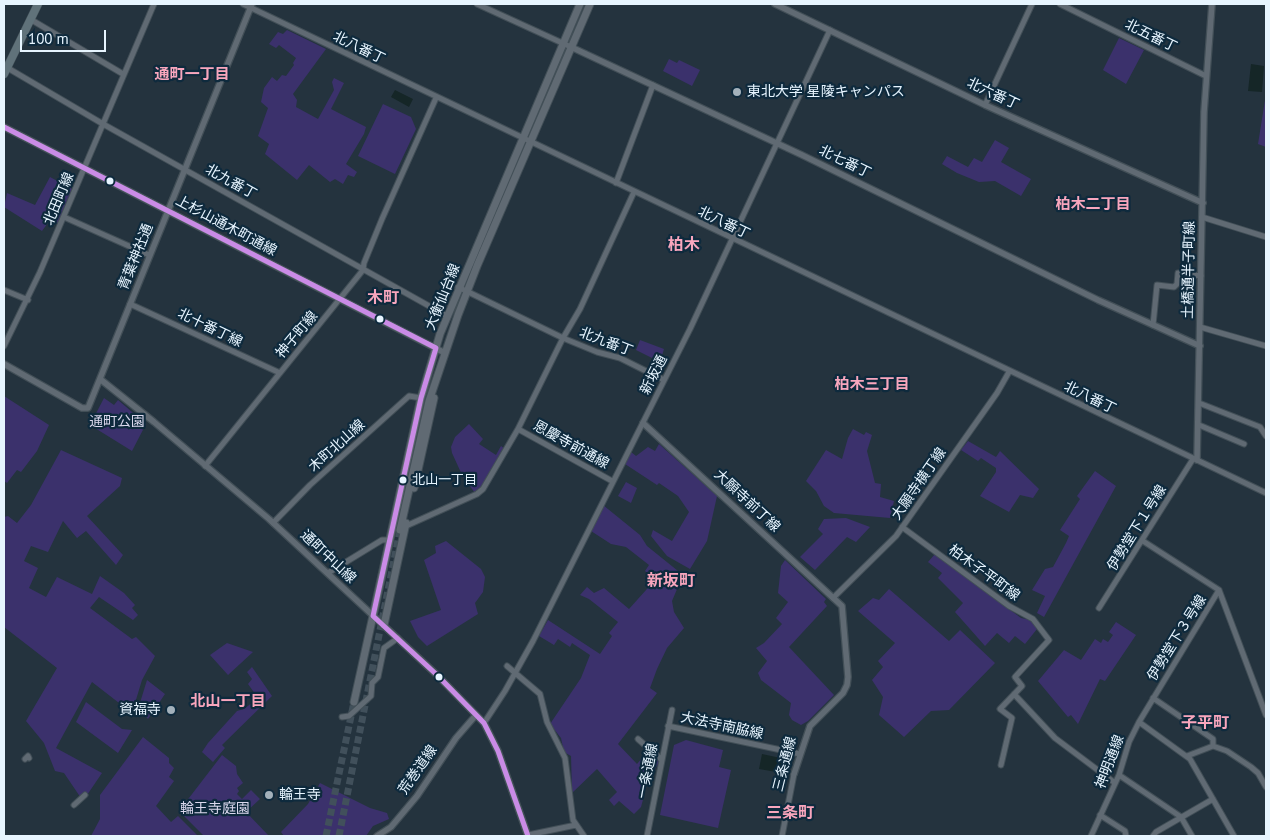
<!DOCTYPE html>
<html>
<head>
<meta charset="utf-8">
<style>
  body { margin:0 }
  #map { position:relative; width:1270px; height:840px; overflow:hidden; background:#24333e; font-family:"PT Sans",sans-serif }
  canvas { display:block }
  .frame { position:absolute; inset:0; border:5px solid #e7f5ff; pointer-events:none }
  .scale { position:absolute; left:20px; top:30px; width:86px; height:22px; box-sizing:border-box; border:2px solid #e7f5ff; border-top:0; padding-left:6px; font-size:15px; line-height:18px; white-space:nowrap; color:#e7f5ff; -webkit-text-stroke:4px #0e2a3d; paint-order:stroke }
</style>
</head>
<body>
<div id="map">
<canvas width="1270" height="840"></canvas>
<div class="frame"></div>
<div class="scale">100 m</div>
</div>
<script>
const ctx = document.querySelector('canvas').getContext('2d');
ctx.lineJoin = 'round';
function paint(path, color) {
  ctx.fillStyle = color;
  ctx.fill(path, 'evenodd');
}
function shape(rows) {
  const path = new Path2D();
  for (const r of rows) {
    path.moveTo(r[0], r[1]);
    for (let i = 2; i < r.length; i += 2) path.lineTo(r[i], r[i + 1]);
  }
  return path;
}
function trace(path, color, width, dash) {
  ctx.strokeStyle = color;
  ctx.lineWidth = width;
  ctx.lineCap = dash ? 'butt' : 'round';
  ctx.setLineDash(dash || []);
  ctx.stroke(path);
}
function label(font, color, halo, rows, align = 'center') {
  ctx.font = font + ' "PT Sans","Noto Sans JP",sans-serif';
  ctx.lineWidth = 4.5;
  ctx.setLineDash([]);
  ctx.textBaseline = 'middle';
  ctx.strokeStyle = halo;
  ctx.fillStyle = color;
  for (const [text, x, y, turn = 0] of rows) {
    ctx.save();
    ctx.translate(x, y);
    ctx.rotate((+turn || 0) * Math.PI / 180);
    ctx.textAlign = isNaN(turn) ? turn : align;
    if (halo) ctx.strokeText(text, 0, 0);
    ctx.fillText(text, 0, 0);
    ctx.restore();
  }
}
paint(shape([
  [287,30,326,49,293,94,297,100,296,107,318,119,334,90,332,82,334,78,344,83,331,109,366,127,364,134,346,164,357,172,354,177,348,175,343,184,335,179,330,182,309,165,297,180,265,154,269,144,258,136,268,108,261,102,264,88,272,77,277,81,282,75,286,76,294,65,293,63,296,58,279,45,276,48,269,44,278,32,283,34],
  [1119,38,1144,50,1126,84,1103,70],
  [669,59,677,63,679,60,700,70,692,86,663,71],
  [1266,94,1266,147,1258,144],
  [383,104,411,117,416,129,395,174,358,156],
  [995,140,1009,148,1001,162,1031,179,1021,196,995,181,979,182,957,173,942,164,947,156,968,167,974,158,982,162],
  [50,177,74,190,60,225,50,220,42,231,4,207,7,193,35,205],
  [640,340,664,349,660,362,636,350],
  [4,396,49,425,37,451,21,472,17,470,7,483,4,481],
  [104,398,114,405,118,400,146,424,132,451,90,425],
  [469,424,483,439,479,444,496,455,501,446,505,449,482,487,475,493,463,477,452,453,451,447,455,437],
  [853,429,864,435,866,432,872,435,867,451,875,483,881,484,880,497,894,501,890,518,834,513,824,506,816,491,806,481,826,450,842,459,848,438],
  [968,441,996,457,1000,451,1039,489,1033,498,1020,495,1009,512,980,496,996,472,996,468,981,458,978,461,961,450],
  [659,444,717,496,707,541,690,569,667,556,651,536,653,530,672,541,689,512,678,496,659,483,657,485,625,464,631,452,636,456,648,447,655,451],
  [61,450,122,478,120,486,87,516,123,555,116,565,86,531,77,538,63,521,48,552,31,546,24,561,38,568,29,588,46,597,57,577,92,594,100,576,124,593,135,605,132,608,138,615,133,620,99,597,90,608,132,639,136,637,155,656,142,680,132,713,92,682,56,748,102,773,83,801,64,773,55,771,44,743,26,721,57,668,4,627,4,517,8,516,17,523,31,505],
  [1095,471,1116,486,1044,617,1037,613,1045,596,1032,590,1045,569,1053,567,1066,543,1069,536,1060,530,1080,499,1077,496],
  [626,482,637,488,631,503,618,496],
  [603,505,640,535,647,546,683,575,672,601,674,612,684,628,667,648,657,669,650,688,657,693,618,744,637,764,648,751,660,761,639,793,644,796,641,807,634,814,619,801,614,806,609,800,617,792,597,769,572,793,571,756,564,752,561,738,550,724,581,678,590,655,572,643,570,647,558,639,554,645,539,636,548,620,600,654,612,636,609,633,618,622,589,599,580,595,587,587,594,593,604,588,629,609,655,580,645,571,649,565,626,547,611,544,591,531],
  [846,518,870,527,856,542,847,537,815,570,800,557,823,534,818,529,824,519],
  [446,541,481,569,485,577,483,592,475,603,478,614,427,646,418,637,410,621,441,610,424,560,436,553,435,546],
  [935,554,1021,618,1031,620,1037,629,1025,644,1015,636,1009,643,997,633,985,646,955,612,963,603,938,578,942,573,928,562],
  [785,560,826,599,824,602,827,606,789,647,834,695,808,721,801,725,792,720,789,715,791,703,761,680,758,673,767,661,756,648,764,643,782,624,776,618,788,602,778,593,781,566],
  [889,589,949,641,960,630,995,663,949,710,931,711,904,737,879,715,883,697,872,680,883,667,878,661,895,643,858,611,873,598,879,600],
  [1116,622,1136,635,1105,681,1100,679,1078,724,1071,715,1068,717,1038,681,1064,650,1081,660,1095,639,1101,643,1103,639,1108,642,1113,635,1109,632],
  [227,643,253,652,228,675,210,655],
  [252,667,272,696,222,745,225,748,213,762,202,752,208,743,237,711,244,709,258,698,248,684,252,679,247,672],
  [147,680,165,694,148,719,139,709,139,706],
  [86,702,122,729,132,730,118,753,76,722],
  [143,737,169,758,169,763,174,768,169,777,174,781,156,806,171,822,178,816,198,836,91,836,100,819,100,795],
  [686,740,723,750,719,767,731,770,718,828,660,815,674,745],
  [222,755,236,766,237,774,243,783,237,788,239,791,237,794,242,799,251,790,260,799,246,812,269,836,204,836,179,811],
  [320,783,370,808,387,813,389,819,373,826,366,836,284,836,281,832,308,804]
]), '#3b316c');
paint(shape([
  [1251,64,1264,66,1262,92,1248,91],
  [395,90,413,99,409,107,391,97],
  [762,754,790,760,788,774,759,769]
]), '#152627');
trace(shape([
  [326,836,354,702],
  [339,836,400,530]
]), '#41505b', 7, [7, 3.5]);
const minor = shape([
  [243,4,1266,493],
  [477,4,571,47],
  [1060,4,1206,76],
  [30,19,123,74],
  [6,67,103,124,447,316],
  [985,105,1032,4],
  [616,183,653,85],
  [64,217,149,255],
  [1202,217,1266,237],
  [458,287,563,338,597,352,620,358,664,380],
  [4,290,28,300],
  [130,304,280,373],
  [1153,325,1157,285,1174,287,1177,284,1178,273,1201,276],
  [1200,327,1266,346],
  [4,346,40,272,154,4],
  [1199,403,1260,427,1266,436],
  [1199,425,1244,444],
  [518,429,612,481],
  [205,466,363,270,364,263,382,219,436,98],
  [273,523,310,485,409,396,421,398],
  [406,526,477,494,483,489,518,429,563,338,580,309,634,192],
  [902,527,1009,606,1033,619,1049,640,1015,677,1022,686,1000,709,1012,718,1001,765],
  [1143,541,1219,590,1266,715],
  [328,573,382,540,390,540],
  [833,598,896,536,997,393,1009,372],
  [1099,608,1193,459],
  [507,666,540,694,547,722,565,758,573,820,584,836],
  [1014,694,1055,738,1115,783],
  [1153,698,1213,739,1213,746],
  [342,717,349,716,371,696,372,683,378,677,384,648,398,638],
  [1139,722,1190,759,1234,836],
  [484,723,505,691,533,641,690,329,830,30],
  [668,726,800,754],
  [638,739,662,760],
  [1187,756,1213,746,1227,751,1251,767,1258,773,1266,787],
  [25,759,28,756,29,758],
  [1119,775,1181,817,1192,836],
  [74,805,85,795],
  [1100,815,1125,831,1126,836],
  [528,835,576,825],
  [647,836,672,710],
  [782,836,794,774],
  [1091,836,1119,775,1129,742,1139,722,1219,590],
  [1153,836,1156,832,1213,799]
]);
const tertiary = shape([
  [775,4,985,105,1203,203],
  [571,47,802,155,1098,300,1200,346],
  [4,127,445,353],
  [4,364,82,408,88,408,252,4],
  [100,379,154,422,269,519,437,675,484,723,498,751,528,836],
  [643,423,842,606,848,677,847,685,843,693,810,726,794,774],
  [1197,460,1204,112,1212,4],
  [377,836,391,827,417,796,456,738,476,715]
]);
const secondary = shape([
  [414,488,434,398],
  [400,530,429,401,458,315,477,266,590,4],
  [384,625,406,523],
  [354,702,421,398,440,334,580,4]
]);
const primary = shape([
  [4,74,38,4]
]);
trace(minor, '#424f57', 7);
trace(tertiary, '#424f57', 8);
trace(secondary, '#424f57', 9);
trace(primary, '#424f57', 9);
trace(minor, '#606a73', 5);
trace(tertiary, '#606a73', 5.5);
trace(secondary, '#606a73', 7);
trace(primary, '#60727a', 8);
trace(shape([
  [4,127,436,348,421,398,373,616,437,675,484,723,498,751,528,836]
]), '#ca8be6', 5);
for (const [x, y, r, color] of [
  [737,92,5,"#a3b1bb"],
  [110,181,4.5,"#e7f5ff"],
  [380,319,4.5,"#e7f5ff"],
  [403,480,4.5,"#e7f5ff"],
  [439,677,4.5,"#e7f5ff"],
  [171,710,5,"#a3b1bb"],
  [269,795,5,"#a3b1bb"]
]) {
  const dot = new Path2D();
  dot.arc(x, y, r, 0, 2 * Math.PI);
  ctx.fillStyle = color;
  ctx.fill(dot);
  trace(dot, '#0e2a3d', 2);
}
label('13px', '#e7f5ff', '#0e2a3d', [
  ["北山一丁目",412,480]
], 'left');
label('14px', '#e7f5ff', '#0e2a3d', [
  ["北五番丁",1151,36,26],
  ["北八番丁",359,48,26],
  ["北六番丁",993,94,25],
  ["北七番丁",845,162,26],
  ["北九番丁",231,182,29],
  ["北田町線",59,199,-67],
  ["北八番丁",724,223,26],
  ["上杉山通木町通線",226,226,28],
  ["青葉神社通",136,257,-68],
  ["土橋通半子町線",1189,270,-89],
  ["大衡仙台線",443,297,-68],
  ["北十番丁線",210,328,26],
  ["神子町線",297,335,-50],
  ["北九番丁",606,342,21],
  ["新坂通",654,375,-63],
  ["北八番丁",1090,398,26],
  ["恩慶寺前通線",571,445,29],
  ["木町北山線",337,446,-42],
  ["大願寺横丁線",919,484,-55],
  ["大願寺前丁線",747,501,43],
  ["伊勢堂下１号線",1137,528,-58],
  ["通町中山線",328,557,43],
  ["柏木子平町線",984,573,36],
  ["伊勢堂下３号線",1177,638,-58],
  ["大法寺南脇線",722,726,12],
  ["神明通線",1110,762,-69],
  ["三条通線",785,764,-76],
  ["荒巻道線",418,770,-55],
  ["一条通線",648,771,-79]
]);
label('14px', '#e7f5ff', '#0e2a3d', [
  ["東北大学 星陵キャンパス",747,92],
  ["資福寺",161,710,"right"],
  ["輪王寺",279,795]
], 'left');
label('14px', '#dad8ed', '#0e2a3d', [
  ["通町公園",117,422],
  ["輪王寺庭園",215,809]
]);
label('bold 15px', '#f8a6bd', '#0e2a3d', [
  ["通町一丁目",192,75],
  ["柏木二丁目",1093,205],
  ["柏木三丁目",872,385],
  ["北山一丁目",228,702]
]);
label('bold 16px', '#f8a6bd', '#0e2a3d', [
  ["柏木",684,245],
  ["木町",383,298],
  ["新坂町",671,581],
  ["子平町",1205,723],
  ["三条町",790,813]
]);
</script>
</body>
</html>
